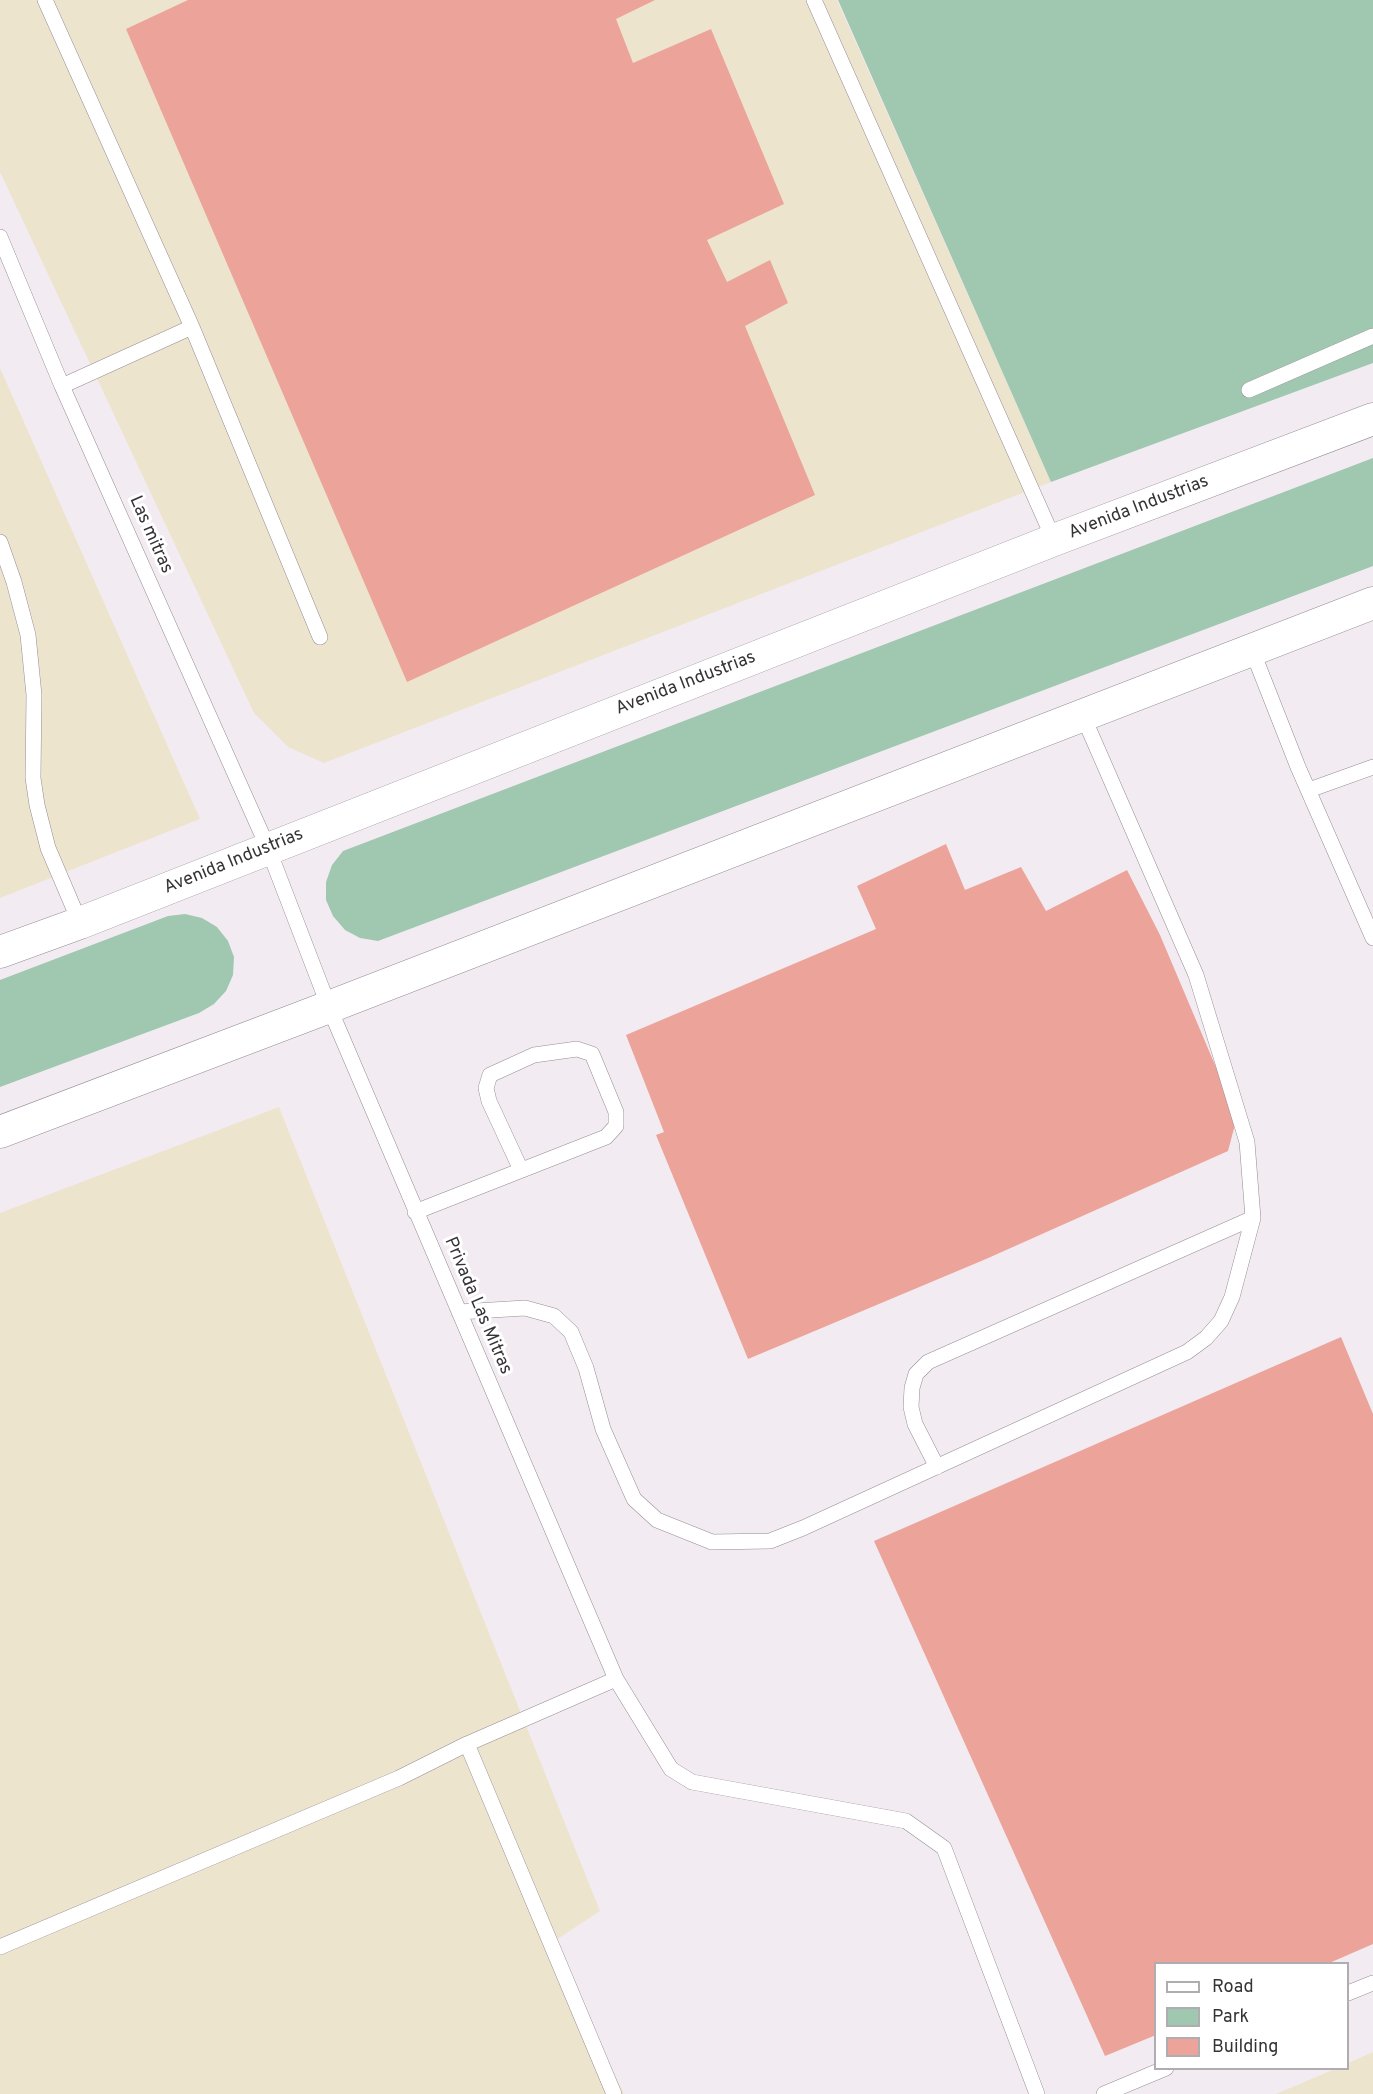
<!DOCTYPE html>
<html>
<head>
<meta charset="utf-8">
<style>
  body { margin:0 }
  #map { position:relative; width:1373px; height:2094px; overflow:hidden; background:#f3ebf2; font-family:Overpass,sans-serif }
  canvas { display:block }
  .legend { position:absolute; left:1154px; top:1962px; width:195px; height:108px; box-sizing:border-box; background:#fff; border:2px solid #afadaf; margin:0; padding:8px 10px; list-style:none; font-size:18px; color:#363336 }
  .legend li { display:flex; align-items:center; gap:12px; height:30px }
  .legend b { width:30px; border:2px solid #afadaf }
</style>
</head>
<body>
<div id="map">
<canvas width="1373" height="2094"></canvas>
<ul class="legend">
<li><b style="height:8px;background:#fff"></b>Road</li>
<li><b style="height:16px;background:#a0c8b0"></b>Park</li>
<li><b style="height:16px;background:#eca399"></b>Building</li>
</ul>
</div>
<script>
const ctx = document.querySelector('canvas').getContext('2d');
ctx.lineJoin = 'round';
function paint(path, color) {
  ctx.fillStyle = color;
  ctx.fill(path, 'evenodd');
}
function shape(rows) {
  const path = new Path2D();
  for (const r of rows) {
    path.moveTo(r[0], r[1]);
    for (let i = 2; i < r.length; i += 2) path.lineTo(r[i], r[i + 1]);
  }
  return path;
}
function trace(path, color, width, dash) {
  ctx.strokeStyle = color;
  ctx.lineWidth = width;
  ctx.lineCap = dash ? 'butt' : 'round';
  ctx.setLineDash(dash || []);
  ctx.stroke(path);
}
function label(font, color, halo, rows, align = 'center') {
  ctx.font = font + ' Overpass,sans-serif';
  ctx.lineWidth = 6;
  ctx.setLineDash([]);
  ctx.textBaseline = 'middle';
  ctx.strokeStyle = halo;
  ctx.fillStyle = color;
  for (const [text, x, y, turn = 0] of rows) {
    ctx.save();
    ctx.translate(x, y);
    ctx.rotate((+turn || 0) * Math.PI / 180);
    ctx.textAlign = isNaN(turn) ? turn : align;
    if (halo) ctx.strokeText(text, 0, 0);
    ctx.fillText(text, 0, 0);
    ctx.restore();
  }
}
paint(shape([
  [0,0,837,0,1051,482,324,763,288,747,254,713,0,172],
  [0,368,200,819,0,898],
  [279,1107,600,1911,553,1942,624,2094,0,2094,0,1213],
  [1373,2052,1373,2094,1276,2094,1335,2069,1348,2068,1348,2063]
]), '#ede4ce');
paint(shape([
  [838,0,1373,0,1373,363,1051,482],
  [1373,458,1373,566,378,941,360,938,345,930,333,916,326,900,326,882,332,865,343,851],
  [185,914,202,918,217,927,228,941,234,957,233,975,226,991,214,1004,199,1013,0,1087,0,980,168,916]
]), '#a0c8b0');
paint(shape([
  [188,0,655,0,616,19,633,63,711,29,784,204,707,240,727,282,770,260,788,303,745,326,815,495,407,682,126,29],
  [946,844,965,890,1021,867,1046,911,1127,870,1160,935,1237,1117,1228,1151,986,1259,748,1359,656,1135,664,1132,626,1035,876,929,857,886],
  [1341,1337,1373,1414,1373,1944,1327,1964,1156,1964,1156,2035,1105,2056,874,1541]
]), '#eca399');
const service = shape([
  [45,0,192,327,320,637],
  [814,0,1054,540],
  [0,237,62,386,268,848,329,1007,616,1679,671,1769,692,1782,906,1821,944,1848,1037,2094],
  [62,386,192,327],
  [1249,390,1373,336],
  [0,542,14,582,28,635,34,695,33,778,37,805,48,848,80,923],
  [1252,650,1298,767,1373,938],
  [1309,790,1373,767],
  [415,1212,606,1137,616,1126,616,1112,592,1054,577,1049,534,1055,490,1075,486,1088,489,1101,521,1170],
  [459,1312,525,1308,554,1316,571,1332,586,1368,603,1429,634,1499,657,1520,712,1542,770,1541,803,1528,1187,1352,1206,1338,1221,1321,1232,1297,1253,1218,1247,1142,1196,975,1083,716],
  [937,1467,915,1424,911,1407,912,1388,916,1374,928,1362,1253,1218],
  [467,1744,614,2094],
  [0,1947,399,1778,467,1744,616,1679],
  [1348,1993,1373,1983],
  [1104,2094,1166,2068]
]);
const minor = shape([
  [0,952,80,923,1054,540,1373,419],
  [0,1132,329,1007,1373,603]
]);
trace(service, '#958d94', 16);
trace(minor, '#958d94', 33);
trace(service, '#fff', 15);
trace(minor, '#fff', 32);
label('18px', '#363336', '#fff', [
  ["Avenida Industrias",1139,508,-21],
  ["Las mitras",150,535,66],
  ["Avenida Industrias",686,684,-21],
  ["Avenida Industrias",234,862,-22],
  ["Privada Las Mitras",477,1306,67]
]);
</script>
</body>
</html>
